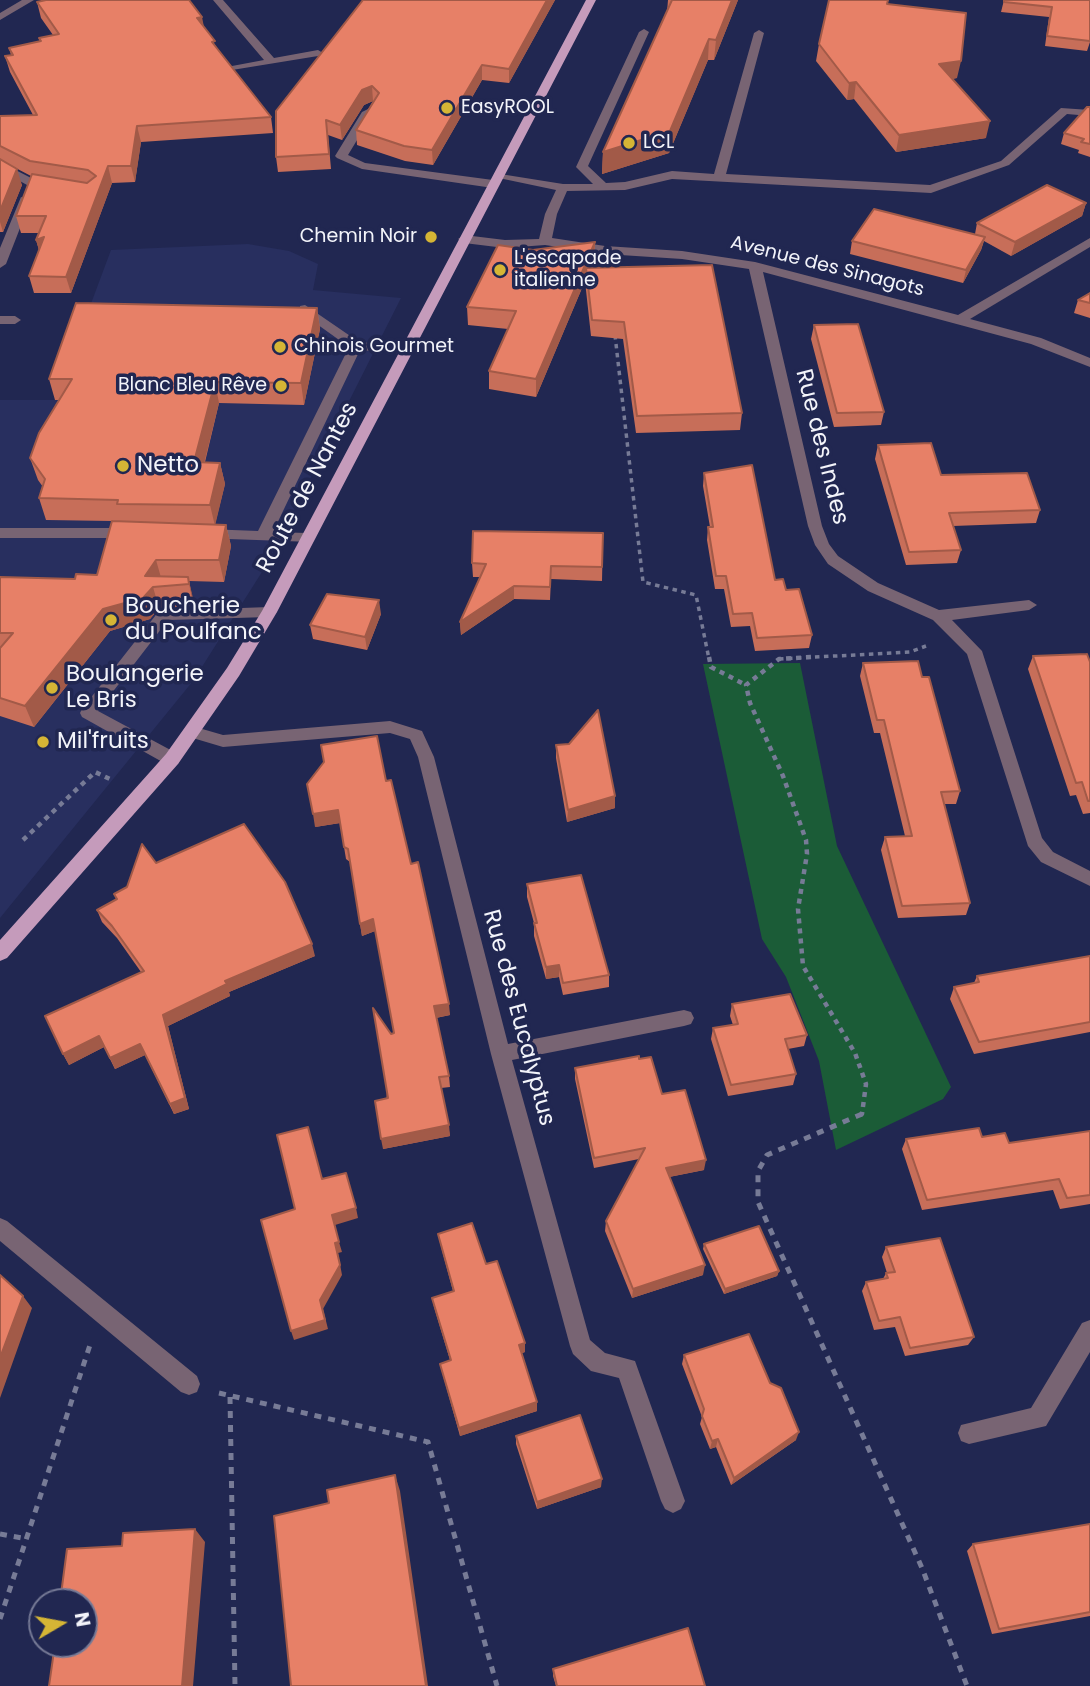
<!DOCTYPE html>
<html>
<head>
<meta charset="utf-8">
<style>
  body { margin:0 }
  #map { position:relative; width:1090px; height:1686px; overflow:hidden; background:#212751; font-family:Poppins,sans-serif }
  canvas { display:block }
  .north { position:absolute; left:28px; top:1588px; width:70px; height:70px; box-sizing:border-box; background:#212751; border:2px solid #757995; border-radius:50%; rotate:80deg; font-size:19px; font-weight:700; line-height:28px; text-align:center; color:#f3f4fa }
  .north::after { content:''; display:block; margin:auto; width:24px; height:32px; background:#d5b535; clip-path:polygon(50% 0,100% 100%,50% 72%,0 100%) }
</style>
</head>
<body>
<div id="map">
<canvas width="1090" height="1686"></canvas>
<div class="north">N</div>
</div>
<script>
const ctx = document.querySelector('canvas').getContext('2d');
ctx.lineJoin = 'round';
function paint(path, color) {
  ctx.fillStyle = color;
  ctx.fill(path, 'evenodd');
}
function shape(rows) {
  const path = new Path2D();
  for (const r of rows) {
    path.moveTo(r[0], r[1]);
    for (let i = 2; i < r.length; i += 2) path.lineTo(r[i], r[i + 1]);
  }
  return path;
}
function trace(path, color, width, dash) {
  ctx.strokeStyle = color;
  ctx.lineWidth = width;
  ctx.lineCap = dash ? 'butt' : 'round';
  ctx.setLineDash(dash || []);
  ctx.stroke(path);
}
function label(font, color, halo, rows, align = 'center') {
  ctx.font = font + ' Poppins,sans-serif';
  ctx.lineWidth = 7;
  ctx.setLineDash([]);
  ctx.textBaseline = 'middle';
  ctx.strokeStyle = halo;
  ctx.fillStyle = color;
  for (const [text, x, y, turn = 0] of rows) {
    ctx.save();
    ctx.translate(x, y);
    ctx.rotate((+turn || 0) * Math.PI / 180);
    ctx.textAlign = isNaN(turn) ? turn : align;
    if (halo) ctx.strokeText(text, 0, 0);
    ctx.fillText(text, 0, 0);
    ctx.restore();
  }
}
paint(shape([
  [248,244,289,251,318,264,313,290,401,298,267,564,193,681,0,918,0,400,55,400,111,250]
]), '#282f5f');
paint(shape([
  [800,663,837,846,951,1087,943,1099,836,1150,819,1061,786,977,762,939,703,664]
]), '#1b5c37');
trace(shape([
  [615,335,643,582,696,595,709,659],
  [779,659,910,652,926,646]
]), '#777b96', 3.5, [4.5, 4.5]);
trace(shape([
  [709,657,711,667,746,685],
  [811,657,779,659,746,685,750,703,783,776,806,840,807,854,798,909,803,966,855,1053,866,1084,862,1114,858,1116],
  [23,840,95,772,112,780]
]), '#777b96', 4.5, [5, 5]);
trace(shape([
  [862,1114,767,1155,758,1171,758,1202,922,1568,967,1686],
  [219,1393,428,1442,497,1686],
  [230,1397,235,1686],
  [0,1534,27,1539],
  [0,1619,90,1345]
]), '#777b96', 5, [7, 7]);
paint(shape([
  [22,0,34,0,0,20,0,13,22,0],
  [213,0,223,0,274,58,318,50,323,53,318,56,232,70,232,66,264,60,213,0],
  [644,29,649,32,588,166,606,183,625,182,672,171,714,174,754,33,759,30,764,33,726,174,930,185,1001,161,1061,108,1090,110,1090,116,1067,114,1009,165,931,193,672,179,625,190,567,191,557,214,552,238,605,246,682,251,755,262,958,315,1090,238,1090,247,970,319,1041,338,1090,358,1090,367,1031,344,763,272,822,526,829,544,838,556,878,583,939,610,1029,600,1037,605,1029,610,952,620,982,651,1042,838,1053,852,1090,871,1090,886,1041,862,1028,846,967,654,933,620,868,591,828,564,815,545,808,526,749,269,682,259,605,254,545,245,505,248,464,243,458,239,464,235,505,240,539,239,545,214,556,190,494,177,494,173,563,184,593,184,576,167,639,32,644,29],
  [368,109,374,112,348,155,365,163,493,180,499,184,493,188,362,169,337,158,335,156,362,112,368,109],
  [0,162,35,180,57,187,51,191,27,185,0,170,0,162],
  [21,197,31,200,6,264,0,268,0,248,21,197],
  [305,305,359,342,407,346,414,350,407,354,360,350,273,532,307,533,314,538,312,542,201,538,199,534,201,530,206,529,258,531,349,347,300,312,300,306,305,305],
  [0,316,15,316,21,320,15,324,0,324,0,316],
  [0,528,132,528,139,533,132,538,0,538,0,528],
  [269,607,277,612,269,617,168,620,98,711,178,754,180,759,178,764,166,764,82,717,80,713,82,709,159,611,269,607],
  [390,721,422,731,434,757,508,1044,684,1010,691,1012,694,1018,691,1024,684,1026,512,1060,590,1340,605,1353,635,1361,685,1501,681,1509,673,1513,665,1509,661,1501,619,1378,591,1371,573,1354,570,1346,491,1054,418,757,410,739,390,733,223,747,186,736,184,732,192,726,223,735,390,721],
  [0,1218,7,1221,197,1376,200,1384,197,1392,189,1395,181,1392,0,1241,0,1218],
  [1090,1320,1090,1352,1046,1426,969,1444,961,1441,958,1433,961,1425,1031,1408,1082,1323,1090,1320]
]), '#786473');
paint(shape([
  [586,0,596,0,277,612,239,676,178,764,7,958,0,961,0,940,166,754,227,668,262,611,586,0]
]), '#c59bbb');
paint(shape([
  [363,0,555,0,509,83,482,80,433,165,405,161,357,145,356,130,373,101,364,105,342,140,328,135,331,169,278,172,276,157],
  [668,0,738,0,714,60,708,60,669,153,602,174,603,152,667,12],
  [1004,0,1090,0,1090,42,1087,51,1045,46,1049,17,1001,12],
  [37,2,204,27,217,48,271,117,273,133,141,142,135,182,112,183,71,293,34,293,29,276,39,250,36,240,39,233,21,233,16,216,31,176,8,164,22,185,3,232,0,232,0,116,33,115,10,72,5,56,11,55,9,48,40,42,39,38,53,35,41,18],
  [888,4,957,78,952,79,986,138,896,152,854,99,847,100,816,61,819,44],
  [1090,107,1090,157,1078,153,1079,150,1061,144,1064,133],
  [1086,203,1082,216,1011,256,984,241,981,250,963,283,850,254,852,241,975,234,977,223],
  [595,242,594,259,591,268,742,413,740,430,636,433,623,339,591,336,585,281,536,397,489,389,489,371,508,329,468,325,467,307,533,250],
  [1090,293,1090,318,1074,313,1078,300],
  [317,308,320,329,304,405,219,403,205,462,220,463,225,484,215,524,226,525,231,546,224,582,189,581,194,606,159,608,150,619,110,631,34,727,0,716,0,577,75,579,97,575,112,521,46,520,39,498,43,487,38,480,30,458,59,400,55,400,49,379],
  [814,325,884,412,881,425,834,427,811,339],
  [878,445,941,475,1040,510,1036,523,953,526,961,550,957,563,906,565,875,459],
  [704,473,775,580,786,590,812,635,809,648,755,651,750,626,731,627,724,589,715,589,707,540,708,527,710,527,703,486],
  [603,533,602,581,551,579,550,600,514,599,461,635,460,622,480,577,473,577,472,563],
  [381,614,367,650,313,639,310,625],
  [1033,656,1090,662,1090,813,1083,814,1076,795,1070,796,1028,669],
  [863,663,922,677,960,791,956,804,944,804,970,903,966,915,898,918,881,850,885,837,905,836,880,733,874,733,860,676],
  [556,745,615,808,567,822,556,758],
  [386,781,411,864,450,1015,436,1018,449,1076,450,1087,441,1088,450,1136,383,1149,391,1034,394,1033,375,931,362,936,350,862,346,859,340,823,315,827],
  [156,863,315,956,229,992,230,996,168,1026,189,1109,174,1114,145,1055,115,1069,104,1047,69,1065,63,1054,141,972,117,938,102,922,97,910,116,899,114,894,127,887],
  [527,884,609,975,609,987,563,995,559,977,546,979,534,936,534,923,527,897],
  [1090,956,1090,1032,974,1054,950,999,954,987,974,983,977,976],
  [732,1004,807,1035,804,1046,788,1049,796,1074,793,1085,728,1096,711,1039,713,1028,733,1025,730,1016],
  [639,1059,662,1094,704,1170,669,1177,703,1275,632,1298,605,1231,606,1221,639,1159,594,1168,575,1079,575,1068],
  [1090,1131,1090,1204,1060,1209,1053,1190,922,1210,902,1149,906,1139,982,1137,1009,1143],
  [438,1234,486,1264,525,1352,522,1353,537,1402,537,1411,460,1436,442,1372,440,1364,450,1360,434,1307,432,1298,453,1291,440,1243],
  [704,1244,779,1271,777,1276,724,1294,703,1249],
  [886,1247,974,1337,968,1345,905,1356,895,1327,874,1330,862,1291,866,1282,883,1279,886,1273,887,1273,882,1257],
  [684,1355,770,1383,796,1440,731,1485,716,1447,710,1449,700,1424,702,1417,682,1364],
  [516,1436,601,1487,537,1509,516,1444],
  [1090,1524,1090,1616,992,1634,967,1551,973,1544],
  [553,1669,705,1686,556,1686,553,1676]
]), '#c76e59');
paint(shape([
  [547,0,555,0,509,83,509,69],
  [732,0,738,0,714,60,716,40],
  [202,17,205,32,197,18],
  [709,39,708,60,669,153,602,174,603,152],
  [961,61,957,78,935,81,939,64],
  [482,65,482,80,433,165,432,150],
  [856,82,854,99,847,100,849,83],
  [372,86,373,101,364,105,342,140,340,125,362,90],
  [990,121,986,138,896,152,899,135],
  [137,126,141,142,135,182,131,166],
  [108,166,112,183,71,293,66,277],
  [17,169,22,185,3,232,0,222,0,211],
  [1086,203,1082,216,1011,256,1015,242],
  [44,237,41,257,36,240],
  [985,237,981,250,963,283,966,270],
  [595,242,594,259,587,278,586,268,585,281,536,397,536,379],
  [317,308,320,329,304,405,301,383],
  [215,382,219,403,199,484,194,462],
  [220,463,225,484,215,526,210,505],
  [226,525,231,546,224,582,219,560],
  [156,560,162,581,153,587,159,608,150,619,110,631,34,727,25,706,103,609,145,576],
  [188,577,193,598,194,606,189,584],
  [514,586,514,599,461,635,460,622],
  [379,600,381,614,367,650,365,637],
  [615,796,615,808,567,822,568,810],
  [338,810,340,823,315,827,313,814],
  [373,919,375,931,362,936,360,924],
  [312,944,315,956,229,992,230,996,168,1026,189,1109,174,1114,170,1104,163,1015,225,981],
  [559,965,559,977,546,979,546,967],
  [449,1004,450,1015,435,1018,434,1006],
  [99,1036,104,1047,69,1065,63,1054],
  [140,1044,145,1055,115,1069,110,1058],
  [449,1125,450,1136,383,1149,381,1139],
  [706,1160,704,1170,664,1178,666,1168],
  [356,1208,358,1218,335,1225,332,1215],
  [339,1242,342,1252,338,1253,342,1275,323,1309,328,1329,294,1340,291,1331,320,1300,335,1243],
  [705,1265,703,1275,632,1298,633,1289],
  [779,1271,777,1276,724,1294,725,1289],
  [23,1296,32,1308,0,1398,0,1358],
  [525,1343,525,1352,519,1354,519,1345],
  [537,1402,537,1411,460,1436,459,1428],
  [799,1432,796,1440,731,1485,734,1478],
  [718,1439,716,1447,710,1449,712,1441],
  [395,1475,400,1491,428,1686,426,1686],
  [602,1479,601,1487,537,1509,537,1502],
  [195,1529,205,1542,193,1686,182,1686]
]), '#a25a48');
const building = shape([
  [46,0,189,0,202,17,197,18,215,41,212,42,271,117,137,126,131,166,108,166,66,277,29,276,44,237,36,240,46,216,16,216,32,174,87,183,96,176,88,170,30,161,0,146,0,116,37,115,5,56,13,55,9,48,41,41,39,38,59,34,37,2,46,0],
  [363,0,547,0,509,69,482,65,432,150,404,146,356,130,379,93,372,86,362,90,340,125,326,120,329,154,276,157,276,111,363,0],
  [672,0,732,0,716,40,709,39,670,131,603,152,672,0],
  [829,0,888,0,887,4,966,13,961,61,939,64,990,121,899,135,856,82,849,83,819,44,829,0],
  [1004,0,1090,0,1090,41,1047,36,1052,7,1004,2,1004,0],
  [1087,107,1090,107,1090,144,1081,142,1084,139,1064,133,1087,107],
  [0,159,17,169,0,211,0,159],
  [1047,185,1086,203,1015,242,977,223,1047,185],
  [874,209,985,237,966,270,852,241,874,209],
  [595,242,536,379,489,371,516,311,467,307,498,245,533,250,595,242],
  [712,265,742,413,637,416,624,322,592,320,586,268,712,265],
  [1090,293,1090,303,1078,300,1090,293],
  [76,303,317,308,301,383,215,382,194,462,220,463,210,505,117,504,118,500,39,498,45,479,30,458,39,433,72,379,49,379,76,303],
  [858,324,884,412,837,413,814,325,858,324],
  [931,443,941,475,1027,473,1040,510,949,513,961,550,909,552,878,445,931,443],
  [752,465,775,580,783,579,786,590,799,589,812,635,757,638,752,613,733,614,726,576,716,576,708,527,713,527,704,473,752,465],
  [112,521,226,525,219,560,156,560,145,576,188,577,189,584,153,587,143,598,103,609,25,706,0,698,0,648,13,633,0,633,0,577,75,579,76,574,97,575,112,521],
  [473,531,603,533,602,567,551,566,550,587,514,586,460,622,486,564,472,563,473,531],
  [327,594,379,600,365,637,310,625,327,594],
  [1087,654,1090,662,1090,801,1088,801,1082,782,1076,783,1033,656,1087,654],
  [918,661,922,677,929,677,960,791,941,792,970,903,902,906,885,837,912,836,884,720,877,720,863,663,918,661],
  [598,710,615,796,568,810,556,745,569,744,598,710],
  [377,736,386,781,391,780,411,864,418,862,449,1004,434,1006,449,1076,439,1077,449,1125,381,1139,375,1101,388,1098,373,1008,391,1034,394,1033,373,919,360,924,348,849,344,847,338,810,313,814,307,784,324,762,321,745,377,736],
  [244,824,285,882,312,944,225,981,227,984,163,1015,185,1098,170,1104,140,1044,110,1058,99,1036,63,1054,45,1016,144,971,112,926,97,910,117,899,114,894,127,887,142,844,156,863,244,824],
  [581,875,609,975,563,983,559,965,546,967,534,923,537,923,527,884,581,875],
  [1090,956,1090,1022,979,1042,954,987,979,982,977,976,1090,956],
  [790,994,807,1035,785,1039,796,1074,731,1085,713,1028,738,1024,732,1004,790,994],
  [639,1056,639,1059,651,1057,662,1094,685,1090,706,1160,666,1168,705,1265,633,1289,606,1221,645,1148,594,1158,575,1068,639,1056],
  [308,1127,322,1179,346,1173,356,1208,332,1215,339,1242,335,1243,340,1265,320,1300,325,1320,291,1331,261,1220,295,1209,277,1135,308,1127],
  [979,1128,982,1137,1005,1133,1009,1143,1090,1131,1090,1195,1067,1198,1059,1179,927,1200,906,1139,979,1128],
  [472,1223,486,1264,497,1261,525,1343,519,1345,537,1402,459,1428,440,1364,451,1360,432,1298,454,1291,438,1234,472,1223],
  [759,1226,779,1271,725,1289,704,1244,759,1226],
  [940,1238,974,1337,910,1348,900,1317,879,1321,866,1282,888,1278,886,1273,895,1272,886,1247,940,1238],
  [0,1275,23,1296,0,1358,0,1275],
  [749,1334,770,1383,781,1388,799,1432,734,1478,718,1439,712,1441,702,1416,704,1409,684,1355,749,1334],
  [580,1415,602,1479,537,1502,516,1436,580,1415],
  [395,1475,426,1686,291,1686,274,1516,329,1503,327,1490,395,1475],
  [1090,1524,1090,1612,999,1629,973,1544,1090,1524],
  [195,1529,182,1686,49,1686,55,1644,84,1644,84,1602,60,1602,67,1549,122,1546,123,1533,195,1529],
  [688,1628,705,1686,557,1686,553,1669,688,1628]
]);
paint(building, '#e78067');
trace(building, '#a25a48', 2);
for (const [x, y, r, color] of [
  [447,108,7,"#d5b535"],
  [629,143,7,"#d5b535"],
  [431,237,7,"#d5b535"],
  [500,270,7,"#d5b535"],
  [280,347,7,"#d5b535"],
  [281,386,7,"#d5b535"],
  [123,466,7,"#d5b535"],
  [111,620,7,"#d5b535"],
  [52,688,7,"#d5b535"],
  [43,742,7,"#d5b535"]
]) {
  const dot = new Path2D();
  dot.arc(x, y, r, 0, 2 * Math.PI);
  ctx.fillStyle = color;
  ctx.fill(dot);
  trace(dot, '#212751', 2.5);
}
label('19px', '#f3f4fa', '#212751', [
  ["EasyROOL",461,108],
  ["LCL",643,143],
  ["Chemin Noir",417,237,"right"],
  ["L'escapade",514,259],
  ["italienne",514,281],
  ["Chinois Gourmet",294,347],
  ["Blanc Bleu Rêve",267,386,"right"]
], 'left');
label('19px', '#f3f4fa', '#212751', [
  ["Avenue des Sinagots",827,267,14]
]);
label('23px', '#f3f4fa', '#212751', [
  ["Rue des Indes",821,447,76],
  ["Route de Nantes",308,488,-62],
  ["Rue des Eucalyptus",518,1018,75]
]);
label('23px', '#f3f4fa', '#212751', [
  ["Netto",137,466],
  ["Boucherie",125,607],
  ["du Poulfanc",125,633],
  ["Boulangerie",66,675],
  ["Le Bris",66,701],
  ["Mil'fruits",57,742]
], 'left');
</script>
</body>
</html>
